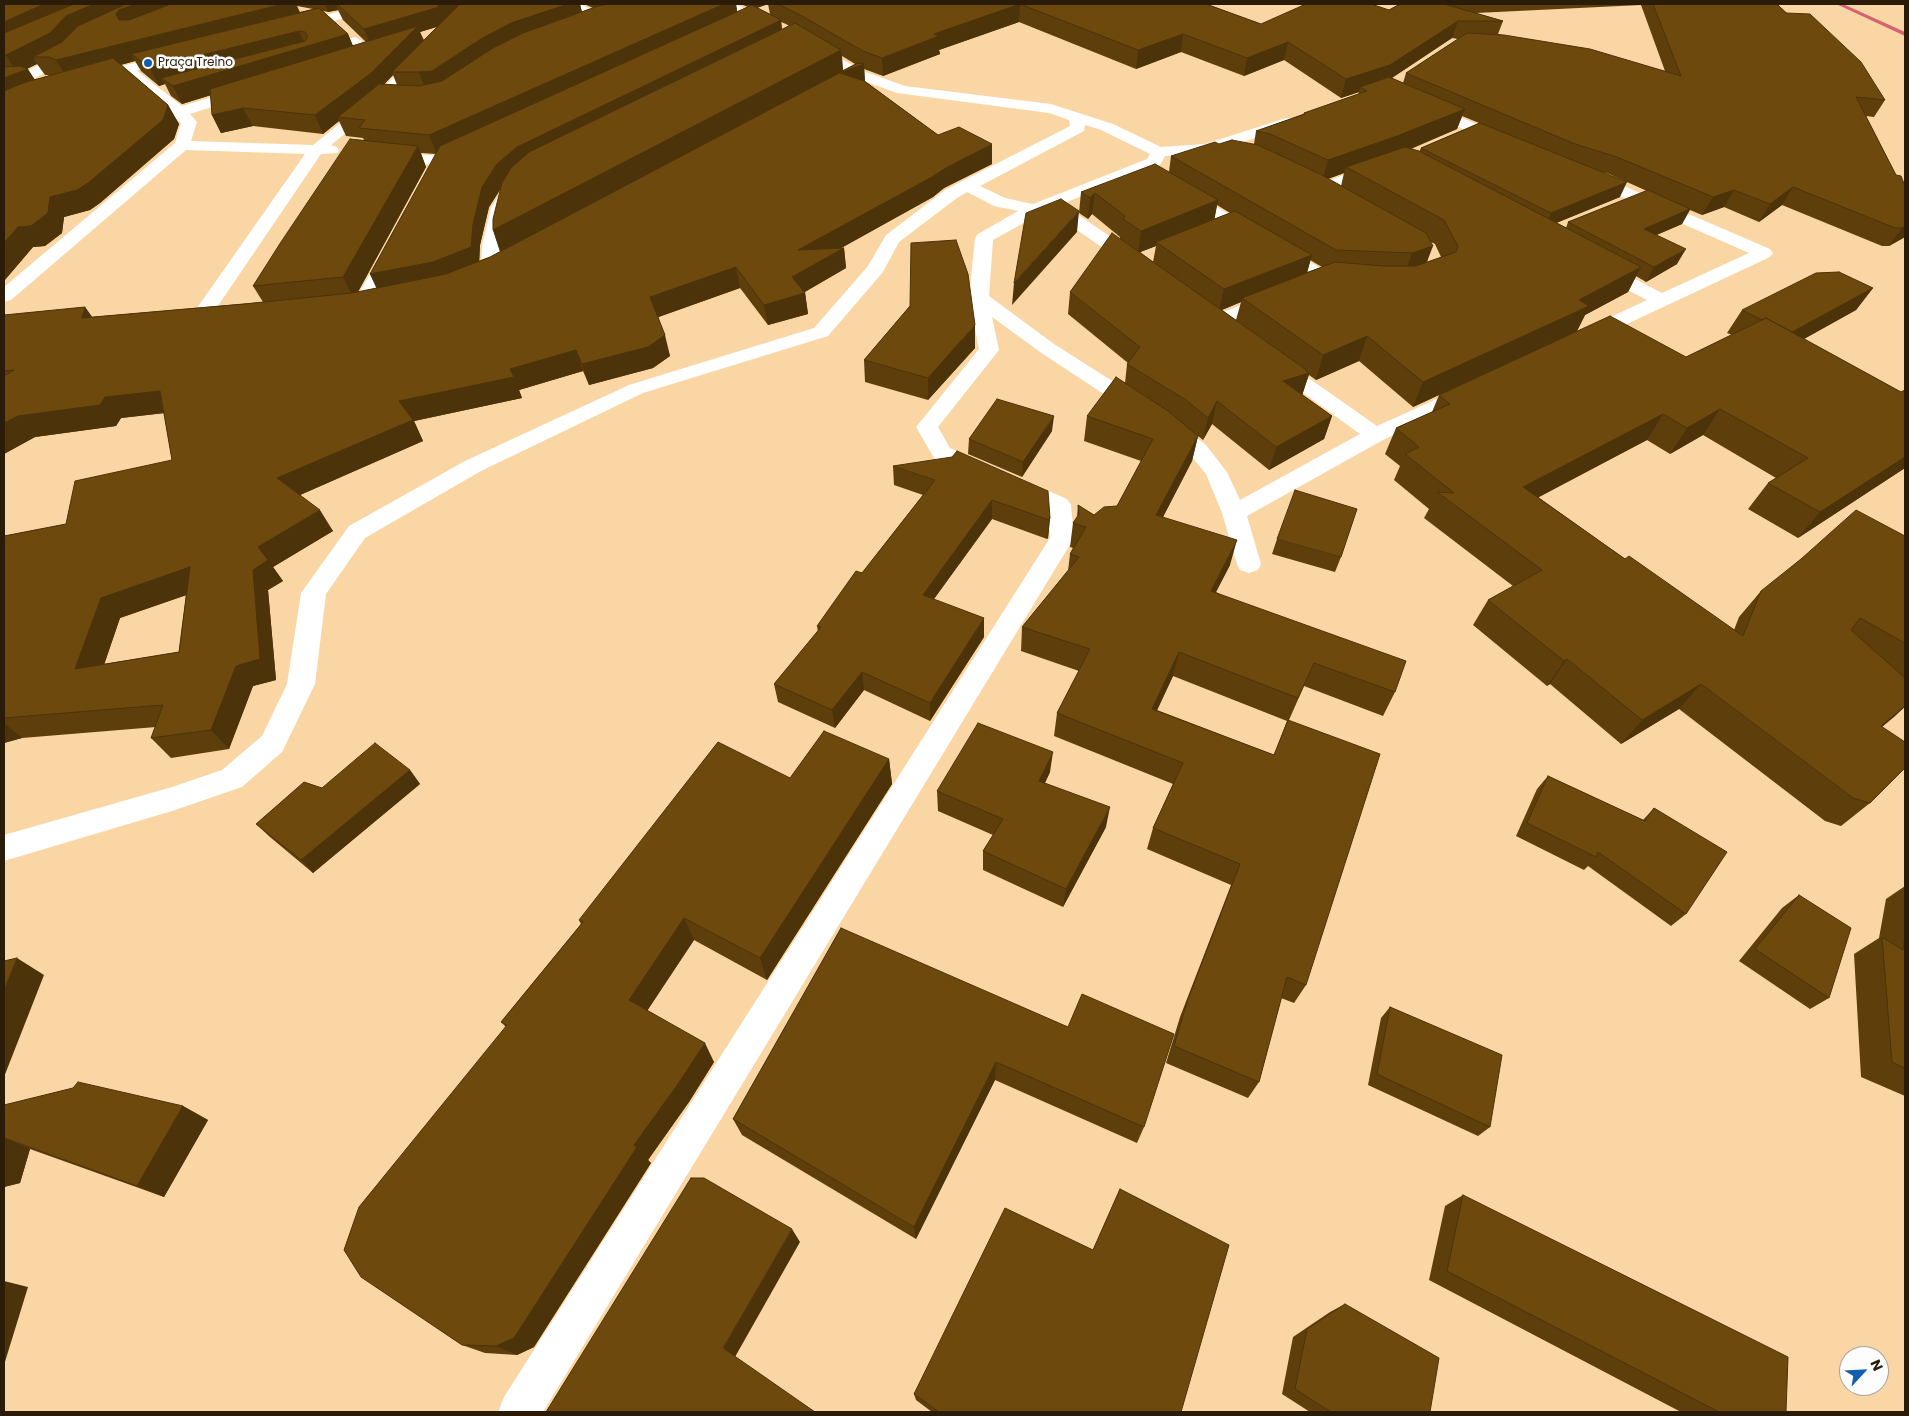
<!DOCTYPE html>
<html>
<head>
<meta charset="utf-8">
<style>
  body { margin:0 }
  #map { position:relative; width:1909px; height:1416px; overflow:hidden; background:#fbd6a5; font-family:Poppins,sans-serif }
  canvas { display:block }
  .frame { position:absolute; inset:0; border:5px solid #2a1c09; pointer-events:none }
  .north { position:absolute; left:1839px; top:1346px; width:50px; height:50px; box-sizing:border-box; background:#fdfdfd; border:1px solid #a9a39b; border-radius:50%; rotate:65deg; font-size:14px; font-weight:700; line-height:20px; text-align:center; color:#2a1c09 }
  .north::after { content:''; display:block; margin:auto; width:18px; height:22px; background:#125fae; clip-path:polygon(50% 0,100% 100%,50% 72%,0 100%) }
</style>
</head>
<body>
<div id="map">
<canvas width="1909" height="1416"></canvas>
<div class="frame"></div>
<div class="north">N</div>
</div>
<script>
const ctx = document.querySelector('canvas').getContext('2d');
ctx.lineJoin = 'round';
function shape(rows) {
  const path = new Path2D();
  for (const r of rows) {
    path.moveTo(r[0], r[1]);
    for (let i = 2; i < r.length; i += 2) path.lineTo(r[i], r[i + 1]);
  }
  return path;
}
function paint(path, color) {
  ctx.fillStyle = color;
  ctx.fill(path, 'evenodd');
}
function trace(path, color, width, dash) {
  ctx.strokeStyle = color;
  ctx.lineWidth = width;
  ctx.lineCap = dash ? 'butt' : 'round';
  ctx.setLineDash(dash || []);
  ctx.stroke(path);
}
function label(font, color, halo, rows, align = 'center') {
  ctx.font = font + ' Poppins,sans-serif';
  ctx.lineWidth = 5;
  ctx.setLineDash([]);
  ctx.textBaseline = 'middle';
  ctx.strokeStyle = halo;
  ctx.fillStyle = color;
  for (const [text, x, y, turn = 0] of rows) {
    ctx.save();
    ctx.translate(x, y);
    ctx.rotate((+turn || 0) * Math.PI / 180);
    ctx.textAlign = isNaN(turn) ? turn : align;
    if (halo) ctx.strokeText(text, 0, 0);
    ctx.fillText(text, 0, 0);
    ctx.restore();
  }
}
paint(shape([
  [1836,4,1843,4,1905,32,1905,36,1836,4]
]), '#d56473');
paint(shape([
  [563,4,580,4,602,14,649,4,671,4,669,7,600,22,565,7,563,4],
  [717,4,734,4,780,24,782,27,775,31,770,30,719,7,717,4],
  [355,37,362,41,360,44,315,56,308,52,310,49,355,37],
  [811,42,863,71,905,86,1051,104,1113,124,1161,147,1205,144,1286,118,1296,118,1299,121,1296,124,1225,148,1231,150,1233,153,1231,156,1225,158,1207,154,1165,156,1160,165,1062,204,1142,258,1145,262,1142,266,1136,268,1130,266,1047,210,993,240,989,296,1054,344,1180,424,1206,445,1227,472,1240,500,1360,434,1269,368,1266,364,1269,360,1276,358,1283,360,1377,426,1461,388,1468,386,1475,388,1479,392,1475,396,1383,440,1247,516,1261,564,1258,570,1249,573,1240,570,1237,564,1222,513,1206,474,1190,455,1164,434,1040,352,992,317,999,350,938,427,950,448,1067,499,1071,505,1074,538,543,1412,498,1412,504,1397,1050,538,1048,509,934,458,916,427,979,349,969,298,975,238,978,234,1018,211,994,206,967,192,957,198,899,242,883,272,828,336,643,393,481,471,365,538,326,594,315,684,286,744,282,752,242,787,172,811,4,861,4,835,172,787,222,770,262,736,287,684,301,593,349,526,465,461,629,385,814,328,868,266,886,235,945,190,1070,126,1069,120,1049,113,897,93,853,77,806,49,804,46,811,42],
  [1085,125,1101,130,1150,154,1147,159,1033,204,1005,198,980,186,1084,131,1085,125],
  [72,46,79,50,72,59,27,82,22,83,17,82,15,79,17,76,62,53,67,47,72,46],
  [422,52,427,53,429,56,427,59,388,99,331,145,337,147,339,150,337,153,321,154,207,322,200,324,193,322,190,318,305,154,186,150,11,300,4,302,4,287,175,143,181,123,121,72,119,69,121,66,131,66,182,106,242,88,252,88,254,91,252,94,190,114,197,122,191,141,313,145,378,93,417,53,422,52],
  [1425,102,1511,139,1513,142,1511,145,1499,145,1420,110,1417,107,1420,104,1425,102],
  [386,151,439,156,445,158,447,161,445,164,439,166,380,159,378,156,380,153,386,151],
  [1377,163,1383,165,1385,168,1383,171,1321,194,1295,183,1293,179,1295,175,1301,174,1322,183,1377,163],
  [1589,171,1770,249,1773,253,1770,257,1593,340,1586,342,1579,340,1576,336,1579,332,1647,300,1591,271,1589,267,1591,263,1598,261,1605,263,1662,293,1749,253,1583,180,1581,176,1583,172,1589,171],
  [1184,190,1190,191,1329,273,1355,276,1357,280,1355,284,1348,286,1318,282,1178,199,1176,195,1178,191,1184,190],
  [505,194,511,195,514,199,509,208,500,245,499,272,497,276,490,278,483,276,481,272,482,245,491,208,499,195,505,194],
  [392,245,398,246,401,250,372,306,369,310,362,312,355,310,352,306,383,250,386,246,392,245],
  [1273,293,1280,295,1283,299,1280,303,1217,327,1210,325,1207,321,1210,317,1273,293]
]), '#fff');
paint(shape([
  [369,4,390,4,388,7,295,31,288,27,290,24,369,4],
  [173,53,178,54,180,57,178,60,89,83,84,82,82,79,84,76,173,53]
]), '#fff');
paint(shape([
  [4,4,580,4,582,12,593,8,584,4,736,4,737,12,748,7,740,4,1206,4,1261,24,1389,10,1400,4,1777,4,1885,100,1874,117,1866,116,1896,175,1905,186,1905,237,1889,246,1882,246,1782,205,1759,222,1724,207,1702,215,1690,210,1682,224,1656,235,1677,264,1646,282,1636,276,1628,292,1585,315,1577,331,1686,357,1732,335,1727,333,1742,310,1873,288,1856,310,1804,339,1901,392,1905,390,1905,468,1798,538,1748,509,1768,483,1776,478,1703,435,1670,454,1647,440,1538,497,1625,559,1734,630,1739,617,1761,591,1905,536,1905,707,1882,727,1870,803,1841,826,1825,821,1679,709,1621,744,1550,684,1547,686,1473,625,1488,600,1513,586,1424,518,1429,509,1394,480,1400,466,1385,454,1396,428,1432,412,1439,395,1413,407,1359,361,1316,380,1309,375,1302,395,1332,416,1324,439,1269,470,1212,424,1203,440,1198,436,1192,461,1163,517,1230,565,1216,592,1395,692,1383,716,1304,686,1289,720,1306,985,1294,1003,1281,998,1259,1082,1248,1098,1166,1063,1180,1017,1231,885,1147,849,1153,828,1173,784,1054,736,1057,713,1079,671,1021,651,1022,627,1068,571,1070,554,1073,548,1070,547,1073,523,1077,517,1078,505,1094,515,1117,506,1141,461,1084,441,1087,416,1125,383,1127,364,1128,363,1068,314,1070,292,1120,238,1120,237,1092,214,1088,219,1079,213,1081,192,1169,172,1171,156,1219,144,1254,144,1256,131,1303,114,1304,113,1358,94,1359,92,1341,98,1284,60,1244,76,1181,52,1136,69,1019,22,939,50,940,54,883,76,864,69,865,81,938,135,992,164,944,188,933,197,841,248,844,248,846,268,805,292,808,314,768,325,740,288,658,317,670,356,653,368,589,385,583,371,519,390,522,398,414,421,423,441,300,495,333,531,273,567,283,581,268,590,276,680,253,686,229,749,171,758,151,738,156,727,22,738,4,743,4,536,66,524,172,460,164,413,121,418,116,426,35,437,4,454,4,315,85,307,92,317,263,302,253,286,364,140,363,138,346,136,339,121,323,134,253,126,221,133,212,115,211,95,182,104,171,96,165,84,159,86,141,71,135,61,121,65,168,105,179,124,174,139,100,203,90,210,64,217,62,233,45,246,33,247,4,281],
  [768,4,770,14,757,8],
  [1641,5,1665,71,1498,34,1503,21,1476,13],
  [297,6,313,9,300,12],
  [338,10,343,20,366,42,353,46,348,34,323,11,328,12],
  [781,22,786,24,789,26,782,30],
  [437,27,424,40,420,32],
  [1452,38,1458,39,1406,73,1403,83,1392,78],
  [842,56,855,64,843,70],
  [37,64,45,75,50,75,35,80,27,69],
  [393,75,397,85,384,84],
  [1462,116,1479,123,1421,148,1419,152,1411,149,1457,129],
  [421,153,436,154,370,274,377,288,358,292,426,167],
  [1602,172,1609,174,1647,191,1568,222,1566,228,1556,223,1620,197],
  [1344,173,1341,186,1328,179],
  [501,188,493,230,500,252,490,257,479,261,480,245,489,207],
  [1217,205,1230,213,1214,219],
  [1431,242,1435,244,1441,257,1427,262],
  [1156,246,1153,262,1140,252],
  [1310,260,1322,267,1307,272],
  [1241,302,1236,320,1222,310,1227,308],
  [186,595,179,652,104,664,120,618],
  [1173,676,1287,721,1274,755,1157,710],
  [910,306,975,348,928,400,865,382,864,360],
  [1052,431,1022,477,968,454,969,439],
  [893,466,1050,518,1048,538,1047,539,992,519,934,599,984,637,930,721,864,690,835,728,778,702,774,684,818,632,817,626,862,573,923,495,894,485],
  [1277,539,1341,557,1335,572,1272,554],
  [889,759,892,784,767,980,694,940,647,1011,714,1062,689,1102,648,1160,651,1163,534,1347,517,1355,485,1353,462,1345,506,1027,501,1022,581,924,579,920,790,778],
  [410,770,420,784,313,873,270,837,256,824],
  [1050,772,1045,783,1106,827,1063,907,983,870,983,851,993,835,938,811,937,791],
  [1548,776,1643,820,1654,808,1686,914,1671,926,1588,866,1584,870,1516,836,1537,789],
  [1905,886,1905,1096,1861,1077,1854,954,1879,938,1886,899],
  [1799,895,1829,998,1810,1009,1739,961,1782,908],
  [841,928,1144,1127,1137,1143,995,1080,916,1239,742,1135,733,1119],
  [1390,1007,1490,1127,1478,1136,1368,1085,1381,1018],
  [4,1105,183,1106,208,1120,164,1197,30,1149,20,1183,4,1187],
  [1120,1189,1181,1412,932,1412,916,1400,914,1394,1093,1250],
  [1463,1195,1786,1412,1681,1412,1429,1280,1445,1206],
  [1345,1304,1430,1412,1310,1412,1282,1394,1293,1337,1330,1312]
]), '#5e3f0b');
paint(shape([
  [44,4,93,4,4,45,4,22],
  [94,4,190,4,61,51,49,57,33,57,37,64,24,70,28,69,40,88,4,101,4,78,17,73,6,55,66,16],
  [283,4,296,4,302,19,131,54,135,61,68,79,56,60],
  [325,4,336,4,338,10,328,12],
  [440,4,476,4,442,25,420,32,424,43,392,72,393,75,377,92,338,117,339,121,323,134,315,115,371,47,364,29],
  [568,4,580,4,583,18,426,91,419,72,511,23],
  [724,4,736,4,738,16,437,154,429,135],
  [753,4,768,4,754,9],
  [1020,4,1019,22,939,50,940,54,883,76,882,58,934,34],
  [781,20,783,38,504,184,489,207,480,245,479,268,379,294,370,274,473,224,482,187,497,164,517,147],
  [1458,21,1452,38,1384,83,1360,87,1359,92,1341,98,1346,79],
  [299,31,306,46,348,34,355,51,182,104,173,86,161,78,165,84,159,86,150,68],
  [1183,34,1181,52,1136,69,1138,50],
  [1288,42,1284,60,1244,76,1247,58],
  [841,50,843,72,864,64,865,83,502,256,493,230],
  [168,105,179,124,174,139,100,203,90,210,64,217,62,233,45,246,33,247,4,281,4,243,18,227,50,197],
  [243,108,253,126,221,133,212,115],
  [1465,109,1457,129,1390,157,1346,167,1344,173,1322,181,1328,160],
  [992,144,992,164,944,188,933,197,800,271,798,250,944,169],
  [418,146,426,167,354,299,343,277],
  [1627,182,1620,197,1544,228,1551,213],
  [1793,187,1782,205,1759,222,1770,204],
  [1734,190,1724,207,1702,215,1713,197],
  [1095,193,1092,214,1088,219,1090,198],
  [1218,200,1214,222,1156,242,1156,246,1138,253,1141,231],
  [1690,209,1682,224,1636,244,1644,229],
  [1079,211,1077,232,1012,305,1014,283],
  [1905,226,1905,237,1889,246,1902,228],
  [1433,246,1425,267,1405,274,1412,253],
  [844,248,846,268,801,294,805,293,808,314,768,325,764,305,792,277],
  [1686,249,1677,264,1646,282,1654,267],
  [1312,255,1306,277,1242,298,1241,302,1219,311,1224,289],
  [736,267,740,288,656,318,650,297],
  [1641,267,1628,292,1585,315,1577,331,1413,407,1423,382],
  [1873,288,1856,310,1773,356,1789,334],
  [85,307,100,328,82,318],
  [975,325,975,348,928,400,928,378],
  [665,335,670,356,653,368,589,385,582,364],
  [1367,336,1359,361,1316,380,1323,355],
  [576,350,583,371,519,390,522,398,414,421,423,441,291,499,277,478,399,401],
  [1309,373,1302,396,1283,381],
  [160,391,174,412,121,418,116,426,35,437,4,454,4,423,18,416,105,397],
  [1217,401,1212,424,1203,440,1208,418],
  [1720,409,1703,435,1670,454,1687,428],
  [1663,414,1647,440,1509,513,1523,487],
  [1054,416,1052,431,1022,477,1023,462],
  [1332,416,1324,439,1269,470,1276,447],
  [1198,436,1192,461,1151,540,1156,515],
  [1905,457,1905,468,1798,538,1820,512],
  [992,500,992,519,923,614,923,595],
  [320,510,333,531,273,567,283,581,268,590,276,680,253,686,229,749,211,730,236,666,253,570,258,547],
  [1050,518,1048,538,1047,539,1049,520],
  [1237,540,1230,565,1204,615,1211,591],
  [190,567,207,588,120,618,96,689,75,669,101,598],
  [984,618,984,637,930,721,930,703],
  [1179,652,1173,676,1147,732,1152,709],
  [1567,659,1550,684,1547,686,1564,661],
  [862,672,864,690,835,728,832,710],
  [1701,684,1679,709,1621,744,1642,720],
  [1905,706,1894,717,1853,750,1881,726],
  [4,723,22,738,4,743],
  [1053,752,1050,772,1036,801,1039,781],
  [889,759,892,784,767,980,760,958],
  [410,770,420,784,313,873,301,860],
  [1110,807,1106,827,1063,907,1066,889],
  [684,918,694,940,641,1020,629,1000],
  [17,958,44,975,4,1077,4,990],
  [705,1043,714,1062,689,1102,648,1160,651,1163,534,1347,517,1355,496,1346],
  [996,1062,995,1080,916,1239,914,1227],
  [183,1106,208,1120,164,1197,137,1186],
  [4,1138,30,1149,20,1183,4,1187],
  [792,1229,800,1242,735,1357,723,1348],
  [4,1281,28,1287,4,1365]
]), '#4c3309');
const building = shape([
  [4,4,44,4,4,22,4,4],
  [74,4,94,4,66,16,50,33,6,55,4,55,4,33,74,4],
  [126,4,136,4,119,10,116,14,119,20,129,20,171,4,283,4,56,60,49,57,33,57,62,42,78,26,126,4],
  [337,4,440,4,436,8,364,29,337,4],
  [460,4,568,4,511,23,481,39,432,71,419,72,392,72,460,4],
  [609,4,724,4,429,135,359,128,365,120,338,117,379,84,419,86,442,81,493,48,523,33,598,6,609,4],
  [778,4,1206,4,1261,24,1306,4,1371,4,1389,10,1400,4,1444,4,1503,21,1458,21,1390,65,1346,79,1288,42,1247,58,1183,34,1138,50,1020,4,934,34,939,36,882,58,863,51,802,16,778,4],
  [1653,4,1777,4,1786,13,1810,14,1861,62,1885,100,1856,97,1896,175,1901,176,1905,186,1905,226,1902,228,1895,228,1793,187,1770,204,1734,190,1713,197,1617,157,1575,144,1406,73,1467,33,1504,35,1590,49,1681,76,1653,4],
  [752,5,781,20,517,147,497,164,482,187,473,224,471,247,433,262,370,274,440,146,752,5],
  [319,8,348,34,173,86,161,78,305,41,308,36,305,32,299,31,150,68,131,54,319,8],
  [795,23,841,50,493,230,493,219,502,183,511,168,529,152,795,23],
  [418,26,370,74,315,115,243,108,212,115,210,89,418,26],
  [113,58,168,105,163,120,88,183,77,190,50,197,48,213,31,226,18,227,4,243,4,91,23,83,113,58],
  [858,63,864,64,840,73,864,81,938,135,959,127,992,144,944,169,932,177,798,250,844,248,792,277,805,293,764,305,736,267,650,297,665,335,648,347,582,364,576,350,510,369,514,377,399,401,413,420,277,478,320,510,258,547,268,560,253,570,260,659,236,666,211,730,151,738,163,705,4,718,4,536,66,524,75,481,172,460,160,391,105,397,100,405,18,416,4,423,4,376,14,370,4,371,4,315,85,307,82,318,244,304,352,293,446,274,490,257,858,63],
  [190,567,179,652,75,669,101,598,190,567],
  [20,66,28,69,4,78,4,67,20,66],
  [1389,77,1465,109,1397,136,1328,160,1270,134,1256,131,1305,114,1304,113,1367,91,1360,87,1389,77],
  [1480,123,1627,182,1551,213,1421,148,1480,123],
  [350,139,418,146,343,277,253,286,281,242,350,139],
  [1232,140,1258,145,1320,174,1426,233,1433,246,1412,253,1336,250,1171,156,1215,142,1219,144,1232,140],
  [1405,147,1419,151,1641,267,1579,300,1589,306,1423,382,1367,336,1323,355,1242,298,1335,262,1383,266,1416,266,1456,252,1458,246,1444,220,1346,167,1405,147],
  [1155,164,1218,200,1141,231,1123,219,1125,216,1095,193,1090,198,1081,192,1155,164],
  [1648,190,1690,209,1644,229,1686,249,1654,267,1568,222,1648,190],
  [1061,199,1079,211,1014,283,1026,213,1061,199],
  [1235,211,1312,255,1224,289,1156,242,1235,211],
  [1112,233,1301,366,1309,373,1283,381,1332,416,1276,447,1217,401,1208,418,1186,400,1127,364,1140,347,1070,292,1112,233],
  [956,240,968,274,975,325,928,378,864,360,910,306,911,243,956,240],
  [1839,272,1873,288,1792,332,1766,318,1762,320,1742,310,1816,273,1839,272],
  [1610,316,1686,357,1766,318,1901,392,1905,390,1905,457,1820,512,1768,483,1808,458,1720,409,1687,428,1663,414,1523,487,1625,559,1629,556,1743,636,1761,591,1801,559,1856,510,1905,536,1905,643,1860,618,1851,630,1905,678,1905,706,1881,726,1905,742,1905,768,1870,803,1853,798,1701,684,1642,720,1567,659,1564,661,1488,600,1542,570,1437,492,1454,493,1405,454,1419,447,1396,428,1450,404,1439,395,1610,316],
  [1116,377,1168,411,1198,436,1156,515,1237,540,1211,591,1406,661,1395,692,1314,663,1298,698,1179,652,1152,709,1274,755,1288,720,1380,754,1306,985,1287,977,1259,1082,1174,1046,1188,999,1240,864,1153,828,1183,763,1057,713,1090,649,1022,627,1079,557,1070,554,1086,527,1073,523,1079,514,1078,505,1094,515,1104,507,1117,506,1153,439,1087,416,1116,377],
  [997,399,1054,416,1023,462,969,439,997,399],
  [957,451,1048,491,1050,518,1049,520,992,500,923,595,984,618,930,703,862,672,832,710,774,684,821,627,817,626,856,571,862,573,935,480,893,466,952,457,957,451],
  [1295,490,1357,509,1341,557,1277,539,1295,490],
  [978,723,1053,752,1039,781,1110,807,1066,889,983,851,1003,819,937,791,978,723],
  [824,731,889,759,760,958,684,918,629,1000,705,1043,678,1084,634,1145,637,1147,514,1338,496,1346,462,1345,361,1277,344,1250,359,1207,507,1025,501,1022,583,922,579,920,718,742,790,778,824,731],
  [375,743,410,770,301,860,256,824,304,782,322,788,375,743],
  [1548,776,1645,821,1654,808,1727,852,1686,914,1598,852,1596,857,1527,823,1548,776],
  [1799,895,1851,928,1829,998,1755,949,1799,895],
  [841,928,1068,1027,1082,994,1174,1034,1144,1127,996,1062,914,1227,733,1119,841,928],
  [1905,936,1905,1068,1892,1062,1882,937,1903,950,1905,936],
  [17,958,4,990,4,961,17,958],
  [1390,1007,1502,1055,1490,1127,1377,1074,1390,1007],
  [78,1082,183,1106,137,1186,4,1138,4,1105,73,1088,78,1082],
  [691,1178,704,1178,792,1229,723,1348,815,1412,546,1412,691,1178],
  [1120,1189,1229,1245,1181,1412,939,1412,914,1394,1005,1208,1093,1250,1120,1189],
  [1463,1195,1788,1357,1786,1412,1719,1412,1447,1271,1463,1195],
  [1345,1304,1439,1358,1430,1412,1331,1412,1295,1389,1307,1329,1345,1304]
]);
paint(building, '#6d490d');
trace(building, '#4c3309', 1);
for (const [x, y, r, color] of [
  [148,63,5,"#125fae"]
]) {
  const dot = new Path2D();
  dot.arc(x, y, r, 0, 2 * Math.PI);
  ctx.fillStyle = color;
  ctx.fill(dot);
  trace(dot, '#fdfdfd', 2);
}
label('12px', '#2a1c09', '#fdfdfd', [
  ["Praça Treino",158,63]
], 'left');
</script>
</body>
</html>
